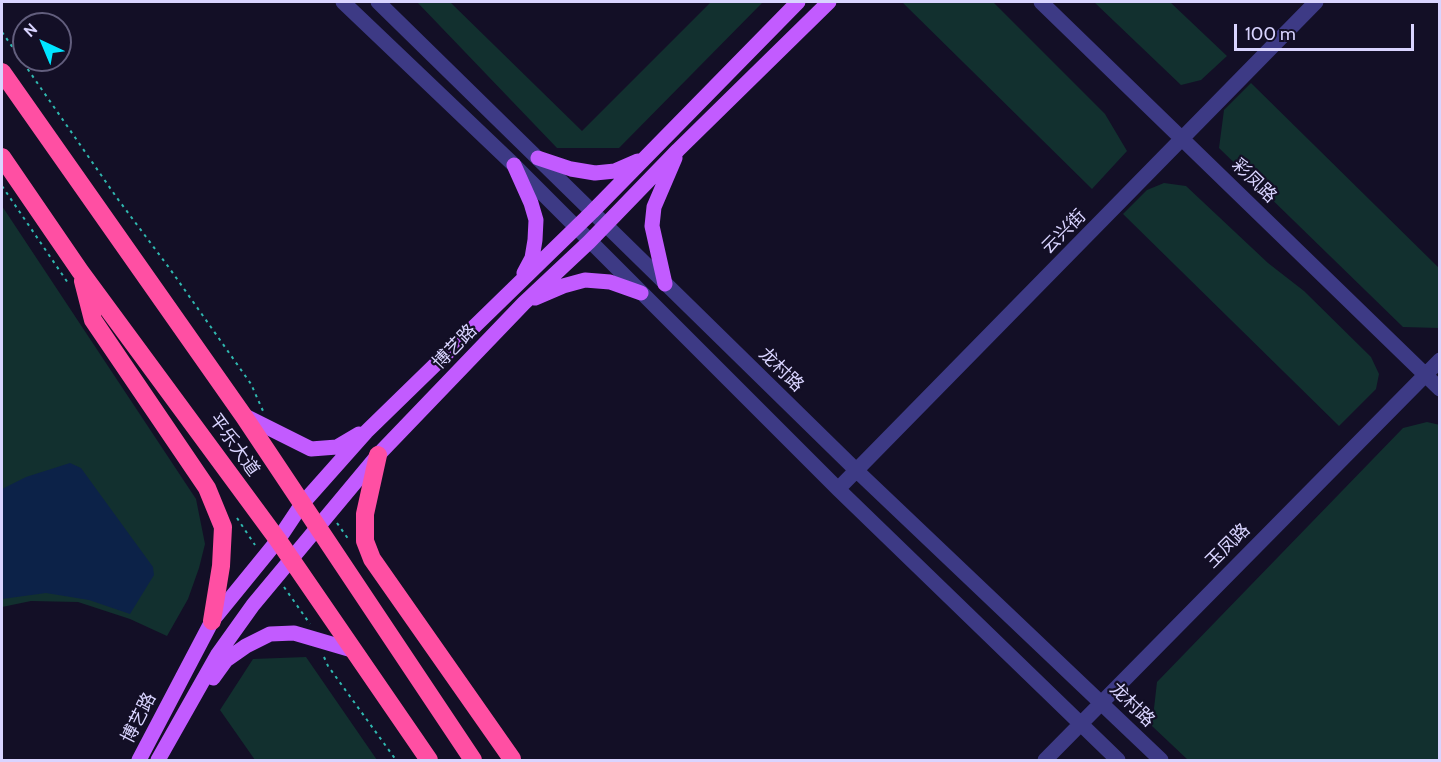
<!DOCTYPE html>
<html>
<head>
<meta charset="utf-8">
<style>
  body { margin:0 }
  #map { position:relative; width:1441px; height:762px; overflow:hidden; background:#130f26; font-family:Cabin,sans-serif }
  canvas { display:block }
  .frame { position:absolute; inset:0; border:3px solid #d9d4ff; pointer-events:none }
  .north { position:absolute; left:12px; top:12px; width:60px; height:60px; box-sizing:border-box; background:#130f26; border:2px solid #625e7d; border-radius:50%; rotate:316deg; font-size:16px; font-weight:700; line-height:24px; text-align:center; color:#d9d4ff }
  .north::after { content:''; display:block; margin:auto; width:21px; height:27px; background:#00e5ff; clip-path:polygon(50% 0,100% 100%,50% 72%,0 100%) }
  .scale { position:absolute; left:1234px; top:24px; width:180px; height:27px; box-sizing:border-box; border:3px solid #d9d4ff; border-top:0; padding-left:8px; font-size:18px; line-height:21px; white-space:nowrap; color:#d9d4ff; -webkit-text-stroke:4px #130f26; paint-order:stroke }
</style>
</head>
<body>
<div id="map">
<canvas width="1441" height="762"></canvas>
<div class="frame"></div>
<div class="north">N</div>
<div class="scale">100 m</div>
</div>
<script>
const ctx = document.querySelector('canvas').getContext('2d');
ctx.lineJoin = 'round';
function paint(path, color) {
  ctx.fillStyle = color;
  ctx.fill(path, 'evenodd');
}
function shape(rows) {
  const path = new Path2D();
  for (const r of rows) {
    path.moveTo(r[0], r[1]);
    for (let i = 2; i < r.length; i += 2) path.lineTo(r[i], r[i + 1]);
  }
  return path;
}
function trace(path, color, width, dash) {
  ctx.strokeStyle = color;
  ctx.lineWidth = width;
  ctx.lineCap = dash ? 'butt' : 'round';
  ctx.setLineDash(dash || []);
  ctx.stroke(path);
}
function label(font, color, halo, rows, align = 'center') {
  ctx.font = font + ' Cabin,"Noto Sans SC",sans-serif';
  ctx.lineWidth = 4.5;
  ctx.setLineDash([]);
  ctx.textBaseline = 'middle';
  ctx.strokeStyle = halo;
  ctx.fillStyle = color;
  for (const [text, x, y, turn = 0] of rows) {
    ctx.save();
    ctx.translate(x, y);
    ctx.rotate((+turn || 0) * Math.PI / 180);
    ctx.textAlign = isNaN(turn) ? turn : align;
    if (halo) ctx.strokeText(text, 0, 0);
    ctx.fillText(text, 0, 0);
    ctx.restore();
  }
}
paint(shape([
  [417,2,450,2,582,131,711,2,763,2,619,148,557,148],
  [902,2,993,2,1105,114,1127,151,1092,189],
  [1094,2,1170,2,1227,56,1201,80,1181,85],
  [1251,83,1439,268,1439,328,1403,327,1219,148,1224,110],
  [1164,183,1186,186,1268,263,1304,291,1371,357,1379,374,1376,389,1339,426,1123,214,1147,190],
  [2,206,196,499,205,544,199,568,188,599,167,636,130,619,78,602,31,601,2,607],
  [1427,422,1440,425,1439,760,1188,760,1152,726,1157,682,1403,428],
  [306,657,377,760,255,760,220,710,253,659]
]), '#12302f');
paint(shape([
  [70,463,81,468,153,567,154,575,130,614,89,600,46,593,2,599,2,489,26,477]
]), '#0c2248');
trace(shape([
  [2,32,117,198,170,269,251,384,263,411],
  [2,186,68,283],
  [237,518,255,545],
  [337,523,349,540],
  [284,587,310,624],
  [324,657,328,666,396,760]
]), '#2fb8b0', 2, [3, 4.5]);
trace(shape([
  [343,2,514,165,838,489,1118,760],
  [378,2,857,471,1161,760],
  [1041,2,1440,389],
  [838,489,1316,2],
  [1045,760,1440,360]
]), '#3d3a85', 15);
trace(shape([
  [538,158,571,169,595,173,615,171,638,161],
  [514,165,531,203,536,220,535,240,532,258,524,273],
  [665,284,652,226,654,207,675,158],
  [535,298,563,286,585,280,610,282,641,293],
  [243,415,311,449,337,447,359,434],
  [213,678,226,660,246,646,270,634,294,633,352,650],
  [139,760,212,621,278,540,302,504,366,432,592,212,798,2],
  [158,760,218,654,253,605,378,455,524,303,589,242,678,150,829,2]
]), '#c25bff', 15);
trace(shape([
  [2,72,243,415,473,760],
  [2,157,80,271,278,540,429,760],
  [83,281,93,320,207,488,223,527,221,566,212,621],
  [378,455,365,514,365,541,372,559,512,759,510,760]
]), '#ff4fa3', 18);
label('18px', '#d9d4ff', '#130f26', [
  ["彩凤路",1254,181,44],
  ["云兴街",1064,232,-45],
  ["博艺路",455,347,-46],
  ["龙村路",781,370,44],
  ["平乐大道",234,445,54],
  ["玉凤路",1228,546,-45],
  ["龙村路",1132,705,44],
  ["博艺路",139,718,-63]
]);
</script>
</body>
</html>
